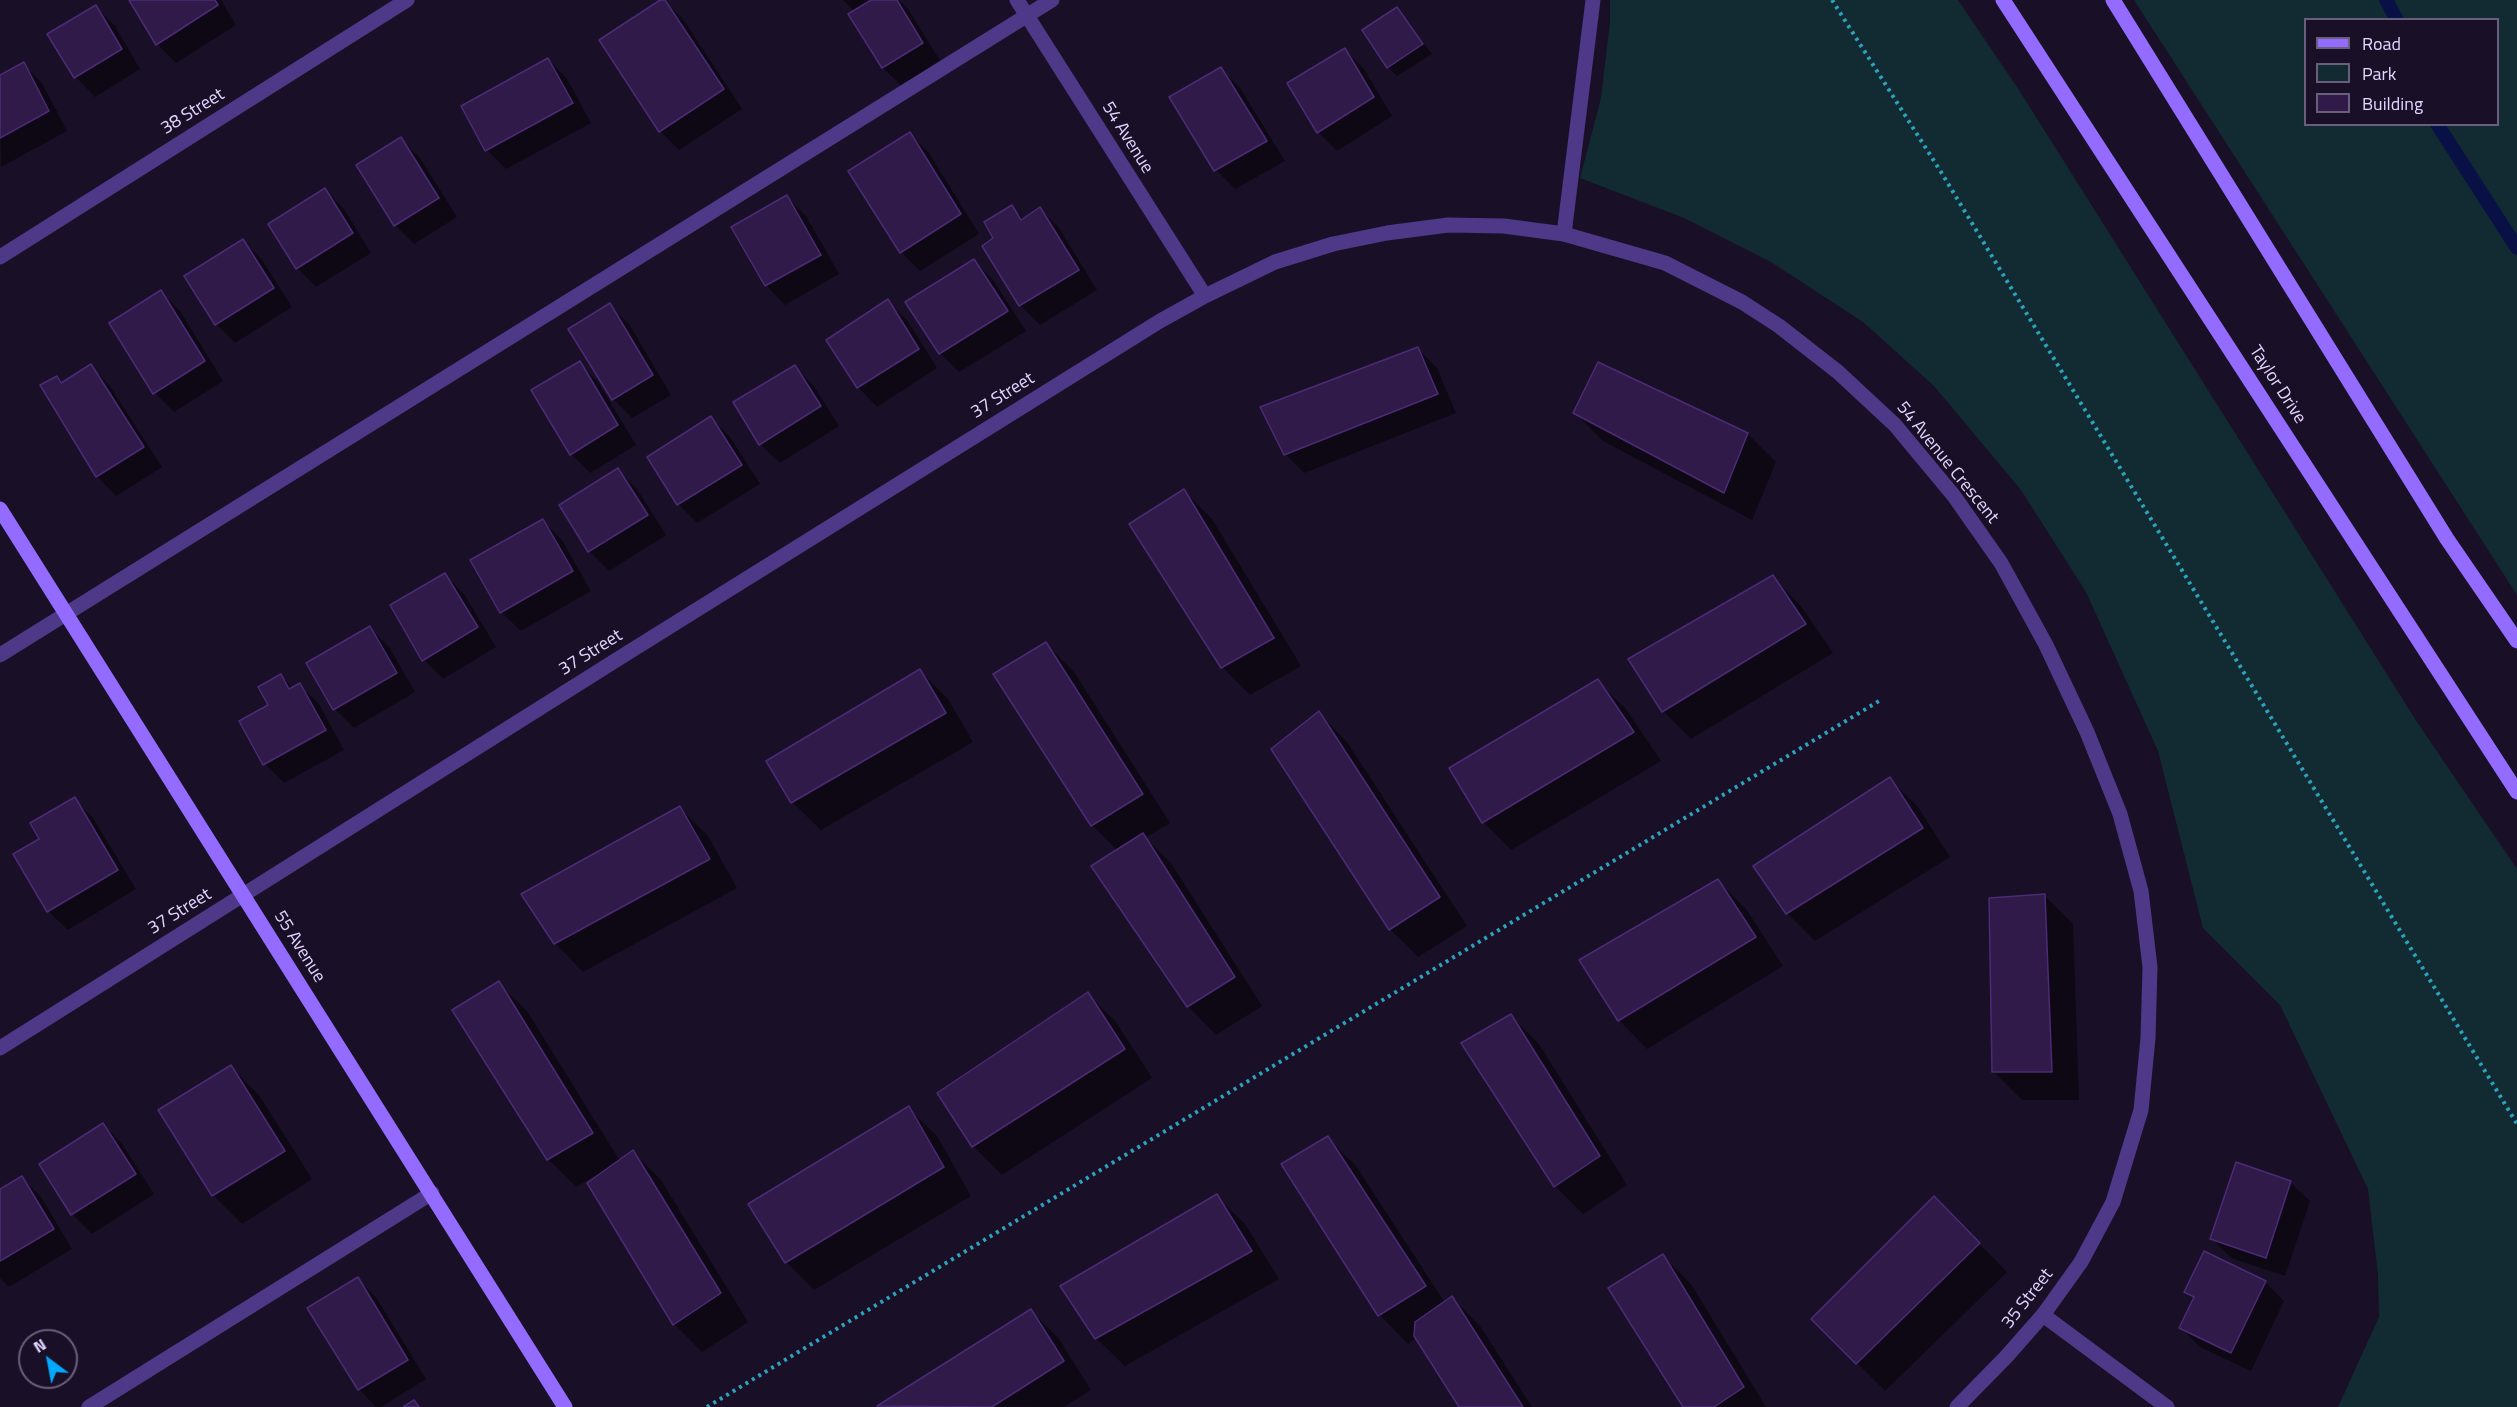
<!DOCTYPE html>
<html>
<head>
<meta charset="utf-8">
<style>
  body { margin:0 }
  #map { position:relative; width:2517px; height:1407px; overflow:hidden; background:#190f27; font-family:"Titillium Web",sans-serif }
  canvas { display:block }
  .legend { position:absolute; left:2304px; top:18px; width:195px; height:108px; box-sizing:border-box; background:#190f27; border:2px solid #6a5e7d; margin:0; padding:8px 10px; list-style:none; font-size:18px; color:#e4d5ff }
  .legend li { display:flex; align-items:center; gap:12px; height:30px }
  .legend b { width:30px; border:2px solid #6a5e7d }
  .north { position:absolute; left:18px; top:1329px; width:60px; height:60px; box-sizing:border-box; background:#190f27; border:2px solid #6a5e7d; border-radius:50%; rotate:328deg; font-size:16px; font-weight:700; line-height:24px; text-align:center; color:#e4d5ff }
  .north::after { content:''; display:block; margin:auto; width:21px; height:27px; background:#01a9ff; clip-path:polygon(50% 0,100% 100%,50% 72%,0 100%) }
</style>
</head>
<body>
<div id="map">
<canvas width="2517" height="1407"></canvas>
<ul class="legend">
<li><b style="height:8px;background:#936cff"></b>Road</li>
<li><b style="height:16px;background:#122b32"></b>Park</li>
<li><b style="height:16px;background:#2f1a49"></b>Building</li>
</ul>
<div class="north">N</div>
</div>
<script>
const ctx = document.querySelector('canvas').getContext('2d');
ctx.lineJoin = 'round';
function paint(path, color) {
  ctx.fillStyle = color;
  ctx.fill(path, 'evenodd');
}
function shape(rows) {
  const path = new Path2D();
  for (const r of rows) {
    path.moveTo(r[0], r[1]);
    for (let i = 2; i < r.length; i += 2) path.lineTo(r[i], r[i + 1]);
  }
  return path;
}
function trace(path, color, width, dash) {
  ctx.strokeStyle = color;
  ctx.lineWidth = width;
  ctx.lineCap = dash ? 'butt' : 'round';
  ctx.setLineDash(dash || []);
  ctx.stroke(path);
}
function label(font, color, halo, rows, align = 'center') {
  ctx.font = font + ' "Titillium Web",sans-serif';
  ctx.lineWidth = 6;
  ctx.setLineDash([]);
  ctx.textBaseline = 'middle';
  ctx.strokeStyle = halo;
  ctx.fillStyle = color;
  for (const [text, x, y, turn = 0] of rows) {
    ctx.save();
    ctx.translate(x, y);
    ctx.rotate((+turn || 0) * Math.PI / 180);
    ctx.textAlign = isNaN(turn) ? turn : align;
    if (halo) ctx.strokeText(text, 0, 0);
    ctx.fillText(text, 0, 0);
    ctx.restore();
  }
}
paint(shape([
  [1610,0,1958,0,2019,90,2417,722,2517,869,2517,1407,2338,1407,2379,1317,2378,1275,2368,1189,2280,1005,2203,928,2158,751,2086,592,2021,490,1934,386,1863,322,1771,262,1684,218,1580,178,1601,98,1610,22],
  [2134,0,2517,0,2517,595,2380,382],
  [2306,20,2498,20,2498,124,2306,124]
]), '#122b32');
paint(shape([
  [131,0,221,0,236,25,176,63,157,44],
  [663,0,683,19,742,109,679,150,660,131],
  [843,0,899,0,908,9,941,62,903,87,883,68,850,14,855,12],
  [96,7,115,26,140,69,95,97,76,77,49,35],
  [1397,9,1432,54,1397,76,1388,67],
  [1345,50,1364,69,1392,116,1337,151,1318,132],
  [548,59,567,79,591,123,506,169,487,150,463,106],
  [23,64,42,83,67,131,1,167,0,77],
  [1221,69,1240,88,1285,161,1235,189,1216,170],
  [910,134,929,153,979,234,920,271,901,252],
  [400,139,420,158,457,217,414,244,395,225],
  [325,190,344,209,371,253,316,287,297,268],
  [787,197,806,216,839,274,785,305,766,285,733,227],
  [1011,206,1024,219,1040,209,1059,228,1097,290,1040,325,1021,306,984,246,995,239],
  [243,241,262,260,292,307,235,343,216,324],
  [974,261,993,280,1026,331,959,372,940,353],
  [161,292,180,311,223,381,174,412,155,393],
  [887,301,907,320,937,368,877,407,858,387],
  [609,305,629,324,671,395,632,418,613,399],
  [1418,349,1437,368,1456,413,1304,473,1285,454],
  [579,363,598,382,636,445,590,473,571,454],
  [90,365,109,385,162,467,116,496,97,476,56,378,63,384],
  [795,367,814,386,839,426,780,463,760,444],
  [1575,413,1748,434,1776,462,1752,520,1603,441],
  [711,418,730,437,760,484,697,523,678,504],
  [618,470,637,489,666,535,609,571,590,552,561,505],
  [1184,491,1212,519,1301,666,1250,695,1222,667],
  [543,521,562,540,591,591,521,631,501,612],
  [444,574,464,594,496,647,443,679,424,660],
  [1772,577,1800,605,1833,653,1691,739,1663,711],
  [370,628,389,647,415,692,354,728,335,709,308,663],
  [1046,644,1074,672,1170,823,1145,838,1171,863,1262,1006,1216,1035,1188,1006,1094,867,1118,851,1092,825,995,675],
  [920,671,948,699,973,742,821,830,792,802],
  [281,676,293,688,300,685,319,704,344,750,284,783,265,764,241,722,270,706],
  [1597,681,1626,709,1661,761,1511,850,1483,822],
  [1319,713,1347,742,1467,926,1418,957,1390,929],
  [1890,779,1918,807,1950,857,1815,941,1787,913],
  [74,799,93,818,136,889,68,930,48,911,15,855,41,839],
  [680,808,708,836,737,888,583,972,555,943],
  [1718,881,1746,909,1783,966,1647,1049,1619,1020],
  [2044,895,2073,924,2079,1100,2022,1100,1994,1072],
  [498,983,527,1011,620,1161,633,1152,661,1180,748,1322,702,1352,674,1324,600,1173,576,1187,548,1159],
  [1088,994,1116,1022,1152,1078,1002,1175,974,1147,939,1093],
  [1511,1016,1539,1044,1627,1185,1583,1214,1555,1186],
  [231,1067,259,1095,312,1179,242,1224,213,1195,160,1111],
  [908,1108,937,1136,971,1196,814,1290,786,1262],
  [103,1124,122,1144,154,1194,92,1234,73,1215,41,1164],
  [1328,1138,1356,1166,1445,1303,1452,1298,1480,1326,1532,1407,1461,1407,1416,1338,1408,1344,1380,1315,1283,1165],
  [22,1178,41,1197,72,1249,9,1287,0,1278,0,1191],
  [2290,1182,2310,1201,2285,1276,2231,1258,2212,1239],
  [1216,1196,1245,1224,1279,1279,1125,1366,1096,1338,1063,1287],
  [1934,1198,2007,1272,1885,1391,1813,1319],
  [1662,1256,1691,1284,1766,1407,1684,1407],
  [358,1279,377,1299,426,1379,381,1407,376,1407,359,1389],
  [2265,1282,2284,1301,2251,1371,2200,1347,2181,1328,2194,1300,2186,1291],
  [1031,1311,1059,1339,1091,1390,1064,1407,880,1406]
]), '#0007');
trace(shape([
  [2386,0,2397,20],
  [2437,124,2517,248]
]), '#091046', 14);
const building = shape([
  [129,0,215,0,218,5,156,45,129,0],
  [660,0,665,0,724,89,659,132,599,40,660,0],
  [871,0,897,0,923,43,882,68,848,14,871,0],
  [96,5,122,49,74,78,47,34,96,5],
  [1397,7,1423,44,1387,68,1362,30,1397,7],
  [1345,48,1374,97,1317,133,1287,83,1345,48],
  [548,58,573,103,485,151,461,106,548,58],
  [24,62,49,111,0,138,0,75,24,62],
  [1221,67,1267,141,1214,171,1169,97,1221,67],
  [910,132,961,214,900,253,848,171,910,132],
  [401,137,439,198,394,226,356,165,401,137],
  [325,188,353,233,296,269,268,224,325,188],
  [787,195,821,255,765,286,731,227,787,195],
  [1012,205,1021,220,1040,207,1079,270,1019,306,982,246,993,238,984,222,1012,205],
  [243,239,274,288,215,325,184,276,243,239],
  [974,259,1008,311,939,354,905,302,974,259],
  [161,290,205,361,153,394,109,323,161,290],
  [888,299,919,349,857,388,826,340,888,299],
  [610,303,653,375,612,400,568,329,610,303],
  [1418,347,1438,394,1284,455,1260,407,1418,347],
  [580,361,618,425,570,455,531,390,580,361],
  [1598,362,1748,433,1724,493,1573,413,1598,362],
  [91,364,144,447,96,477,40,385,57,376,61,383,91,364],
  [795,365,821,406,759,445,733,402,795,365],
  [711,416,742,465,677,505,647,457,711,416],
  [618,468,648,515,588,552,559,505,618,468],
  [1184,489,1274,638,1221,668,1129,524,1184,489],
  [543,519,573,571,500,613,470,560,543,519],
  [445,573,478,627,422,661,390,605,445,573],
  [1773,575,1806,624,1662,712,1628,659,1773,575],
  [370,626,397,673,333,710,306,663,370,626],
  [1046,642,1143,794,1091,826,993,674,1046,642],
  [920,669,946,713,791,803,766,761,920,669],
  [281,674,289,689,300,683,326,730,263,765,239,721,268,705,258,687,281,674],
  [1598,679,1634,732,1482,823,1449,768,1598,679],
  [1319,711,1440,897,1389,930,1271,749,1319,711],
  [1890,777,1923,828,1786,914,1753,866,1890,777],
  [75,797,118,870,47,912,13,854,39,839,30,823,75,797],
  [680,806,710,859,554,944,521,894,680,806],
  [1143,833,1235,977,1187,1007,1091,866,1143,833],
  [1718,879,1756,937,1618,1021,1579,960,1718,879],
  [2045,894,2052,1072,1992,1072,1989,898,2045,894],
  [499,981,593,1133,547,1160,452,1010,499,981],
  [1088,992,1125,1049,972,1147,937,1093,1088,992],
  [1511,1014,1600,1156,1554,1187,1461,1043,1511,1014],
  [231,1065,285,1151,212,1196,158,1110,231,1065],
  [909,1106,944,1167,785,1263,748,1204,909,1106],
  [103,1123,136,1174,71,1215,39,1164,103,1123],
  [1328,1136,1426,1286,1378,1316,1281,1164,1328,1136],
  [633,1150,721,1293,673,1325,587,1183,633,1150],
  [2236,1162,2291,1181,2266,1258,2210,1239,2236,1162],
  [22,1176,54,1229,0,1261,0,1189,22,1176],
  [1217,1194,1252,1251,1095,1339,1060,1286,1217,1194],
  [1934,1196,1980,1243,1856,1364,1811,1319,1934,1196],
  [2204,1251,2266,1281,2231,1353,2179,1328,2194,1297,2184,1292,2204,1251],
  [1663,1254,1744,1387,1714,1407,1683,1407,1608,1288,1663,1254],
  [358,1277,408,1360,358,1390,307,1308,358,1277],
  [1452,1296,1523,1407,1459,1407,1414,1336,1415,1322,1452,1296],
  [1031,1309,1064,1361,992,1407,877,1406,1031,1309],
  [414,1400,419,1407,403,1407,414,1400]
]);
paint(building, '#2f1a49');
trace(building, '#4c2b76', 1.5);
trace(shape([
  [1832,0,1941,172,2517,1124],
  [707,1407,1879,701]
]), '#2ca2bc', 4, [3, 4.5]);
trace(shape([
  [1564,234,1593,0],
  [0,655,1052,0],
  [2043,1315,2167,1407],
  [89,1407,432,1193]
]), '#4e3888', 15);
trace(shape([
  [1017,0,1205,296],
  [0,257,407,0],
  [0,1048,629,652,1160,321,1205,296,1275,262,1333,244,1387,233,1448,225,1504,226,1564,234,1665,263,1742,302,1779,326,1838,372,1895,425,1954,496,2001,563,2046,645,2087,732,2120,814,2141,891,2150,967,2148,1038,2141,1110,2113,1202,2081,1262,2043,1315,2006,1357,1957,1407]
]), '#4e3888', 15);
trace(shape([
  [2003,0,2517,792],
  [2113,0,2447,539,2517,641],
  [0,509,565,1407]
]), '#936cff', 15);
label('18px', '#e4d5ff', '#190f27', [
  ["38 Street",193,112,-32],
  ["54 Avenue",1127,138,58],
  ["Taylor Drive",2277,385,57],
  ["37 Street",1003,396,-32],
  ["54 Avenue Crescent",1947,463,51],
  ["37 Street",591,653,-32],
  ["37 Street",180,912,-32],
  ["55 Avenue",299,947,58],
  ["35 Street",2028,1299,-52]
]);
</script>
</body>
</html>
